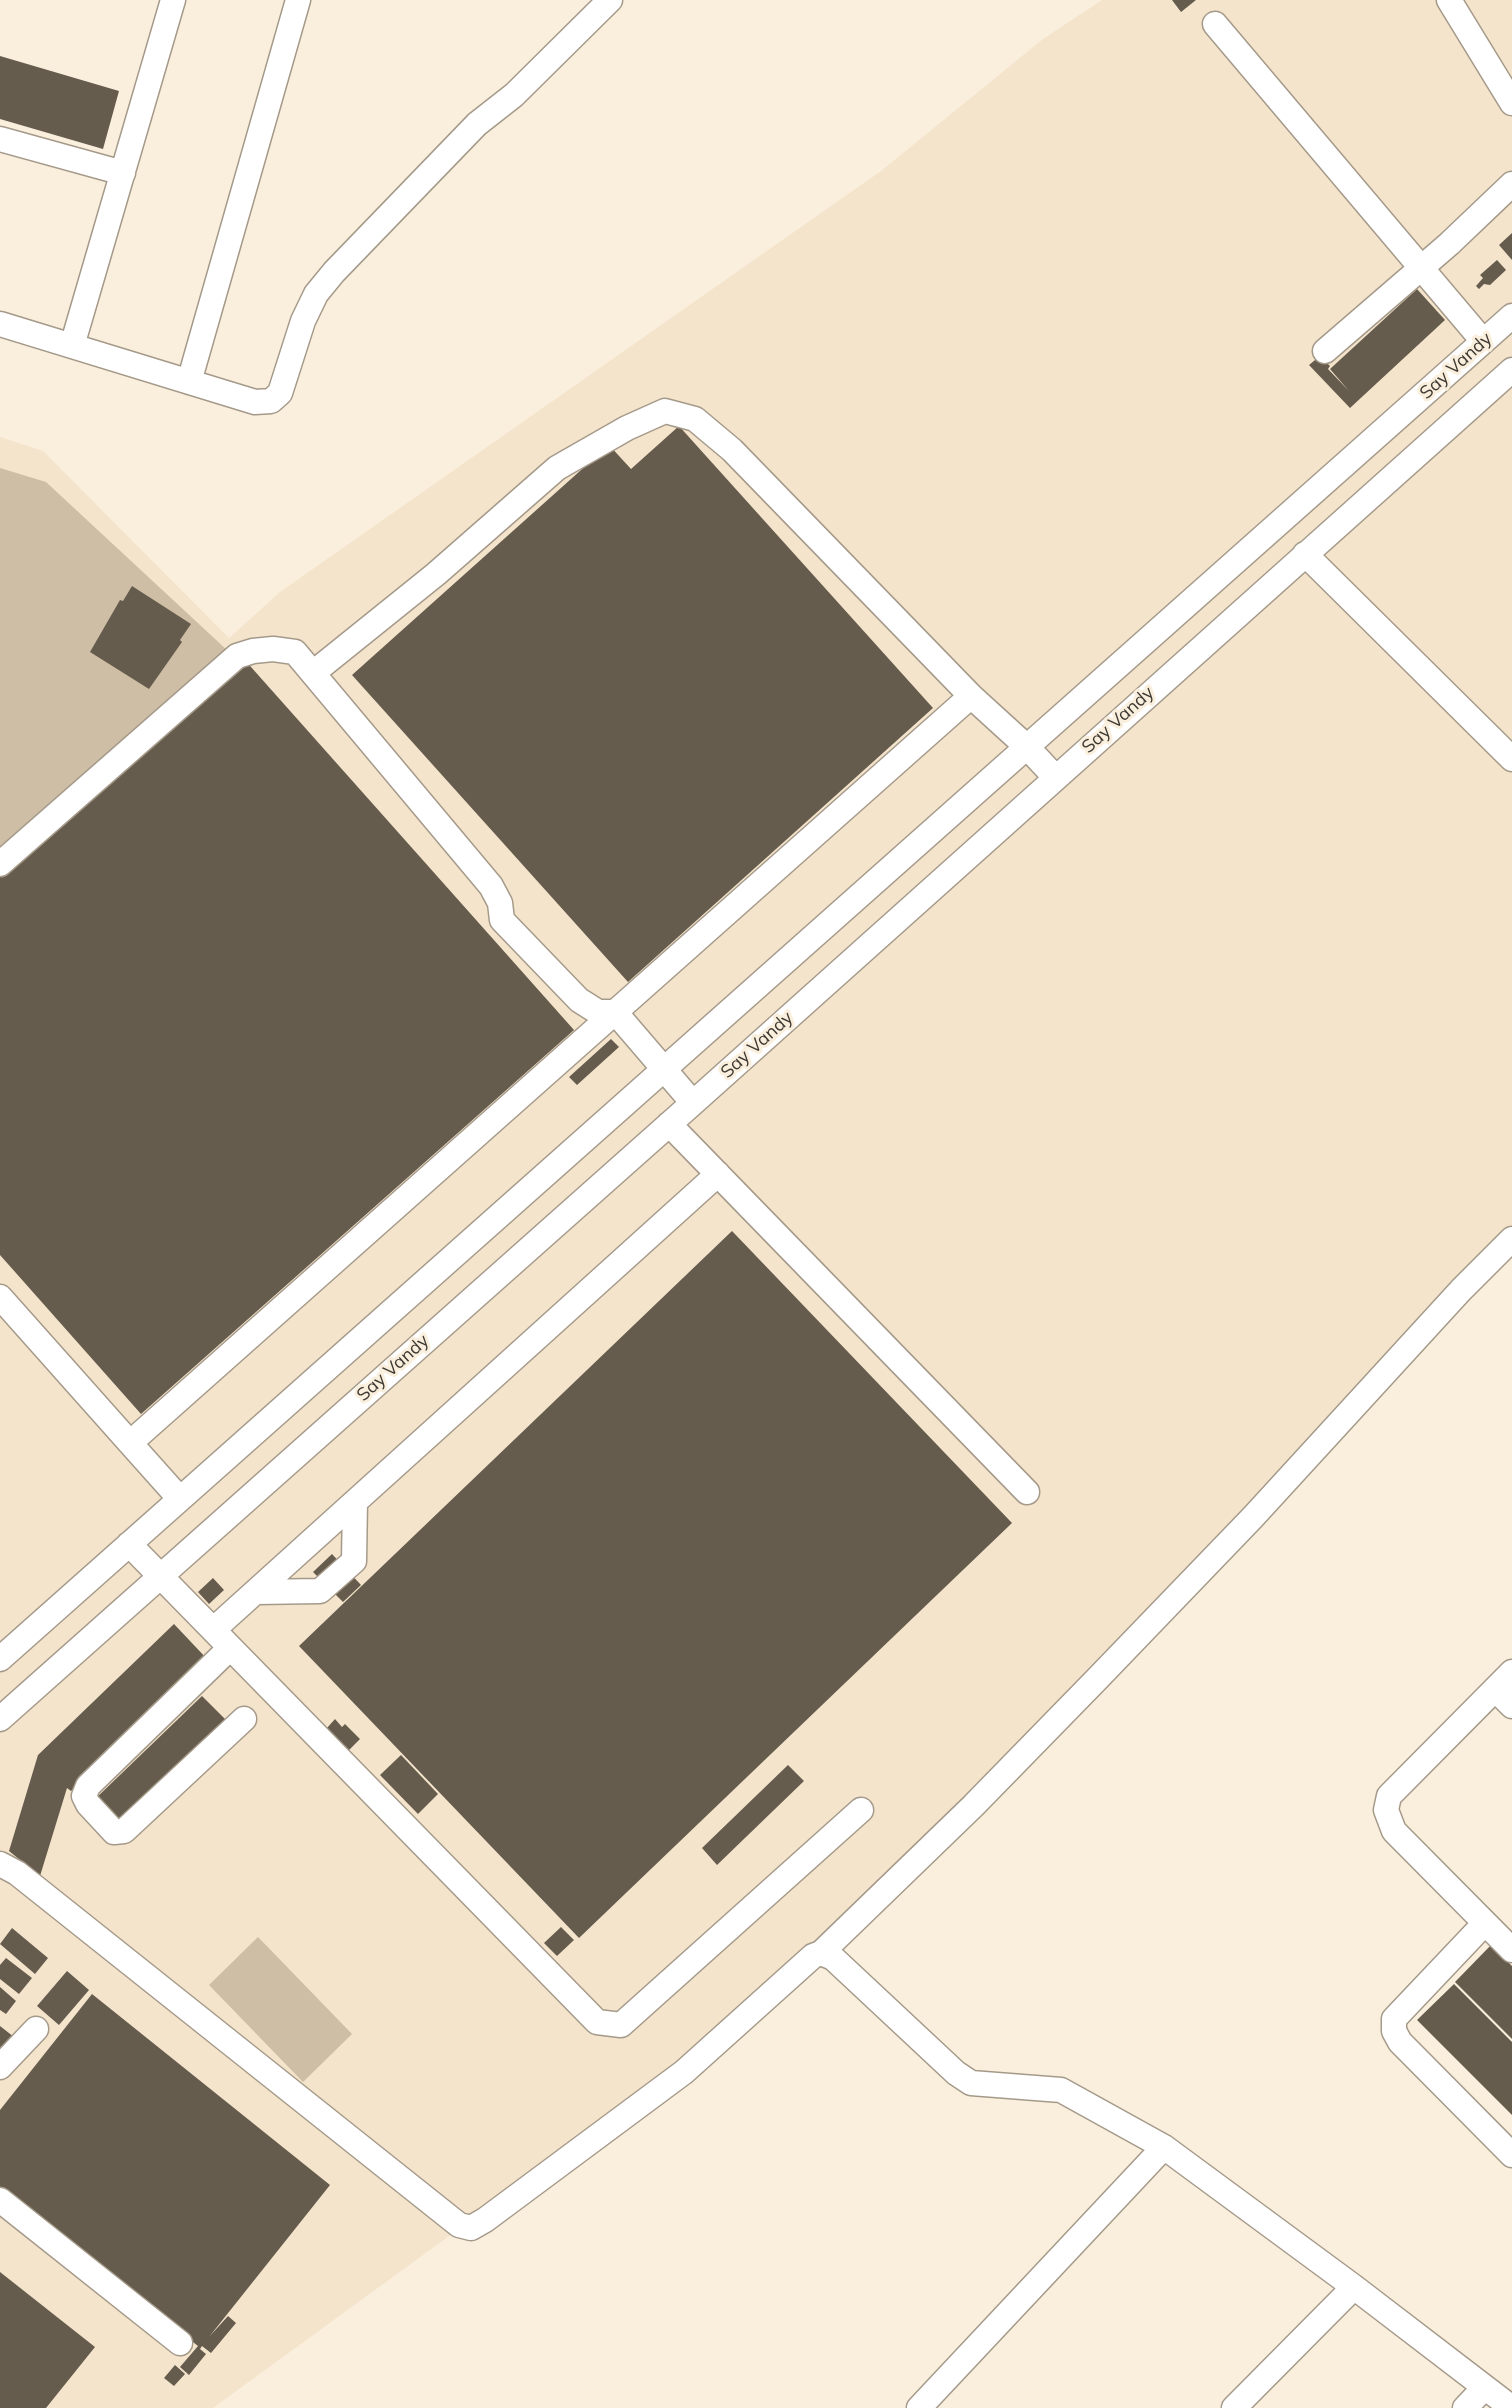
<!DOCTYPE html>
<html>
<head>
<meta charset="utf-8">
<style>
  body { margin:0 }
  canvas { display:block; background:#faefdd }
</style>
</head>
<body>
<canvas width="1512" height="2408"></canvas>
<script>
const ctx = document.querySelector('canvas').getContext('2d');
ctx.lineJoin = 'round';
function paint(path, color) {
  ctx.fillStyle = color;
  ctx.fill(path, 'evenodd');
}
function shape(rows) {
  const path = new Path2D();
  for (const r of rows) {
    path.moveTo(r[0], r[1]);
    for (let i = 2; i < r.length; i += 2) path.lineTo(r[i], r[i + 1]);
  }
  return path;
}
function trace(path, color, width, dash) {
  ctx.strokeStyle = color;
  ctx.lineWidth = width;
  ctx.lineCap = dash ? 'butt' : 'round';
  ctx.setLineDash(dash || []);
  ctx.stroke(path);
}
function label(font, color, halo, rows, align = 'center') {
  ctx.font = font + ' Mulish,sans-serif';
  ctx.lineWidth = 6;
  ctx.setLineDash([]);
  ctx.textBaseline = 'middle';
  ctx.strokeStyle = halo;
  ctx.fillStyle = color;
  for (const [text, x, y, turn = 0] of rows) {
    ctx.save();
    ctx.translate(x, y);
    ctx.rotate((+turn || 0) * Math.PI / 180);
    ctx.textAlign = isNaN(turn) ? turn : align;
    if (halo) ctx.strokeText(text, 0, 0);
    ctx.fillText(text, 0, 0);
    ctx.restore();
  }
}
paint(shape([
  [1102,0,1512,0,1512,1240,809,1974,213,2408,0,2408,0,437,43,451,229,638,280,592,881,171,1043,39]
]), '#f4e4cc');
paint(shape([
  [0,468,46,482,228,651,0,853],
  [258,1937,352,2034,303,2082,209,1985]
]), '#cebea6');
paint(shape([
  [1172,0,1196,0,1181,12],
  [0,56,119,91,103,149,0,119],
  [1512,233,1512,260,1499,245],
  [1497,260,1506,270,1490,285,1484,284,1479,289,1476,286,1483,278,1480,275],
  [1417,289,1445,320,1350,408,1309,365,1320,356,1330,366,1328,369,1349,391,1330,369],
  [679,426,933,708,628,982,352,675,609,445,631,469],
  [132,586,191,624,180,640,182,642,149,689,90,652,120,600,123,601],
  [243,658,574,1030,141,1414,0,1255,0,873],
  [611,1039,619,1047,577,1085,569,1077],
  [732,1231,1012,1523,579,1938,299,1646],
  [332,1554,361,1585,343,1602,313,1572],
  [213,1578,224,1590,209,1604,198,1592],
  [174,1624,208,1660,71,1791,67,1788,40,1876,9,1851,38,1755],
  [202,1696,230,1724,122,1829,94,1800],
  [335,1719,342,1727,345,1724,360,1739,349,1750,327,1728],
  [401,1755,438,1794,418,1814,380,1775],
  [788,1765,804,1781,717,1865,702,1848],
  [561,1927,574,1940,557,1956,544,1943],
  [12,1928,48,1958,35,1974,0,1944],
  [1491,1945,1512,1966,1512,2039,1455,1982],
  [6,1958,32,1978,19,1994,0,1979,0,1965],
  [67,1971,89,1990,59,2025,37,2006],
  [1454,1984,1512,2042,1512,2115,1417,2020],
  [0,1987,16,2001,6,2014,0,2010],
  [92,1994,330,2185,209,2337,228,2316,236,2323,211,2353,202,2346,200,2349,206,2354,189,2375,180,2367,198,2346,0,2188,0,2110],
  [0,2026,14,2037,0,2055],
  [0,2272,95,2347,46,2408,0,2408],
  [175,2365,185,2374,174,2386,164,2378]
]), '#665c4d');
const minor = shape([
  [1449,0,1512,103],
  [1215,24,1483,341],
  [0,139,123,173],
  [0,324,255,402,271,401,280,393,303,321,316,294,334,272,477,124,514,95,610,0],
  [72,346,173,0],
  [1325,351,1449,244,1512,184],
  [189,382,298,0],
  [1305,554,1512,759],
  [313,673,436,574,557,468,627,428,665,411,695,419,732,450,971,696,1027,747,1055,777],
  [0,864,237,656,253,651,273,649,295,652,491,886,500,903,502,920,579,1000,598,1012,615,1012,693,1103],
  [669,1124,1027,1492],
  [0,1297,130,1443,971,696],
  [130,1443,180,1499],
  [129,1544,597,2022,621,2025,861,1810],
  [256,1592,320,1591,354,1561,355,1502],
  [213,1630,718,1174],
  [230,1648,88,1786,84,1796,88,1804,114,1832,124,1831,244,1719],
  [0,1659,1512,316],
  [1512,1672,1389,1796,1386,1810,1394,1831,1512,1950],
  [1495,1689,1512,1706],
  [0,1719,693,1103,1512,370],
  [0,1864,17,1873,459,2225,471,2228,485,2220,684,2072,813,1956,821,1953,833,1958,956,2073,971,2083,1061,2090,1164,2147,1354,2287,1512,2408],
  [1485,1923,1394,2019,1394,2031,1400,2042,1512,2155],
  [821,1953,974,1805,1098,1678,1253,1517,1461,1290,1512,1239],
  [0,2067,36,2029],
  [0,2200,180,2343],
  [919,2408,1164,2147],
  [1234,2408,1354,2287],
  [1465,2408,1484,2388]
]);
trace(minor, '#a59a8a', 27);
trace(minor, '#fff', 24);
label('18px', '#3d3932', '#faefdd', [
  ["Say Vandy",1456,366,-42],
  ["Say Vandy",1118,720,-42],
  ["Say Vandy",757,1045,-42],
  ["Say Vandy",393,1368,-42]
]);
</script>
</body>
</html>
